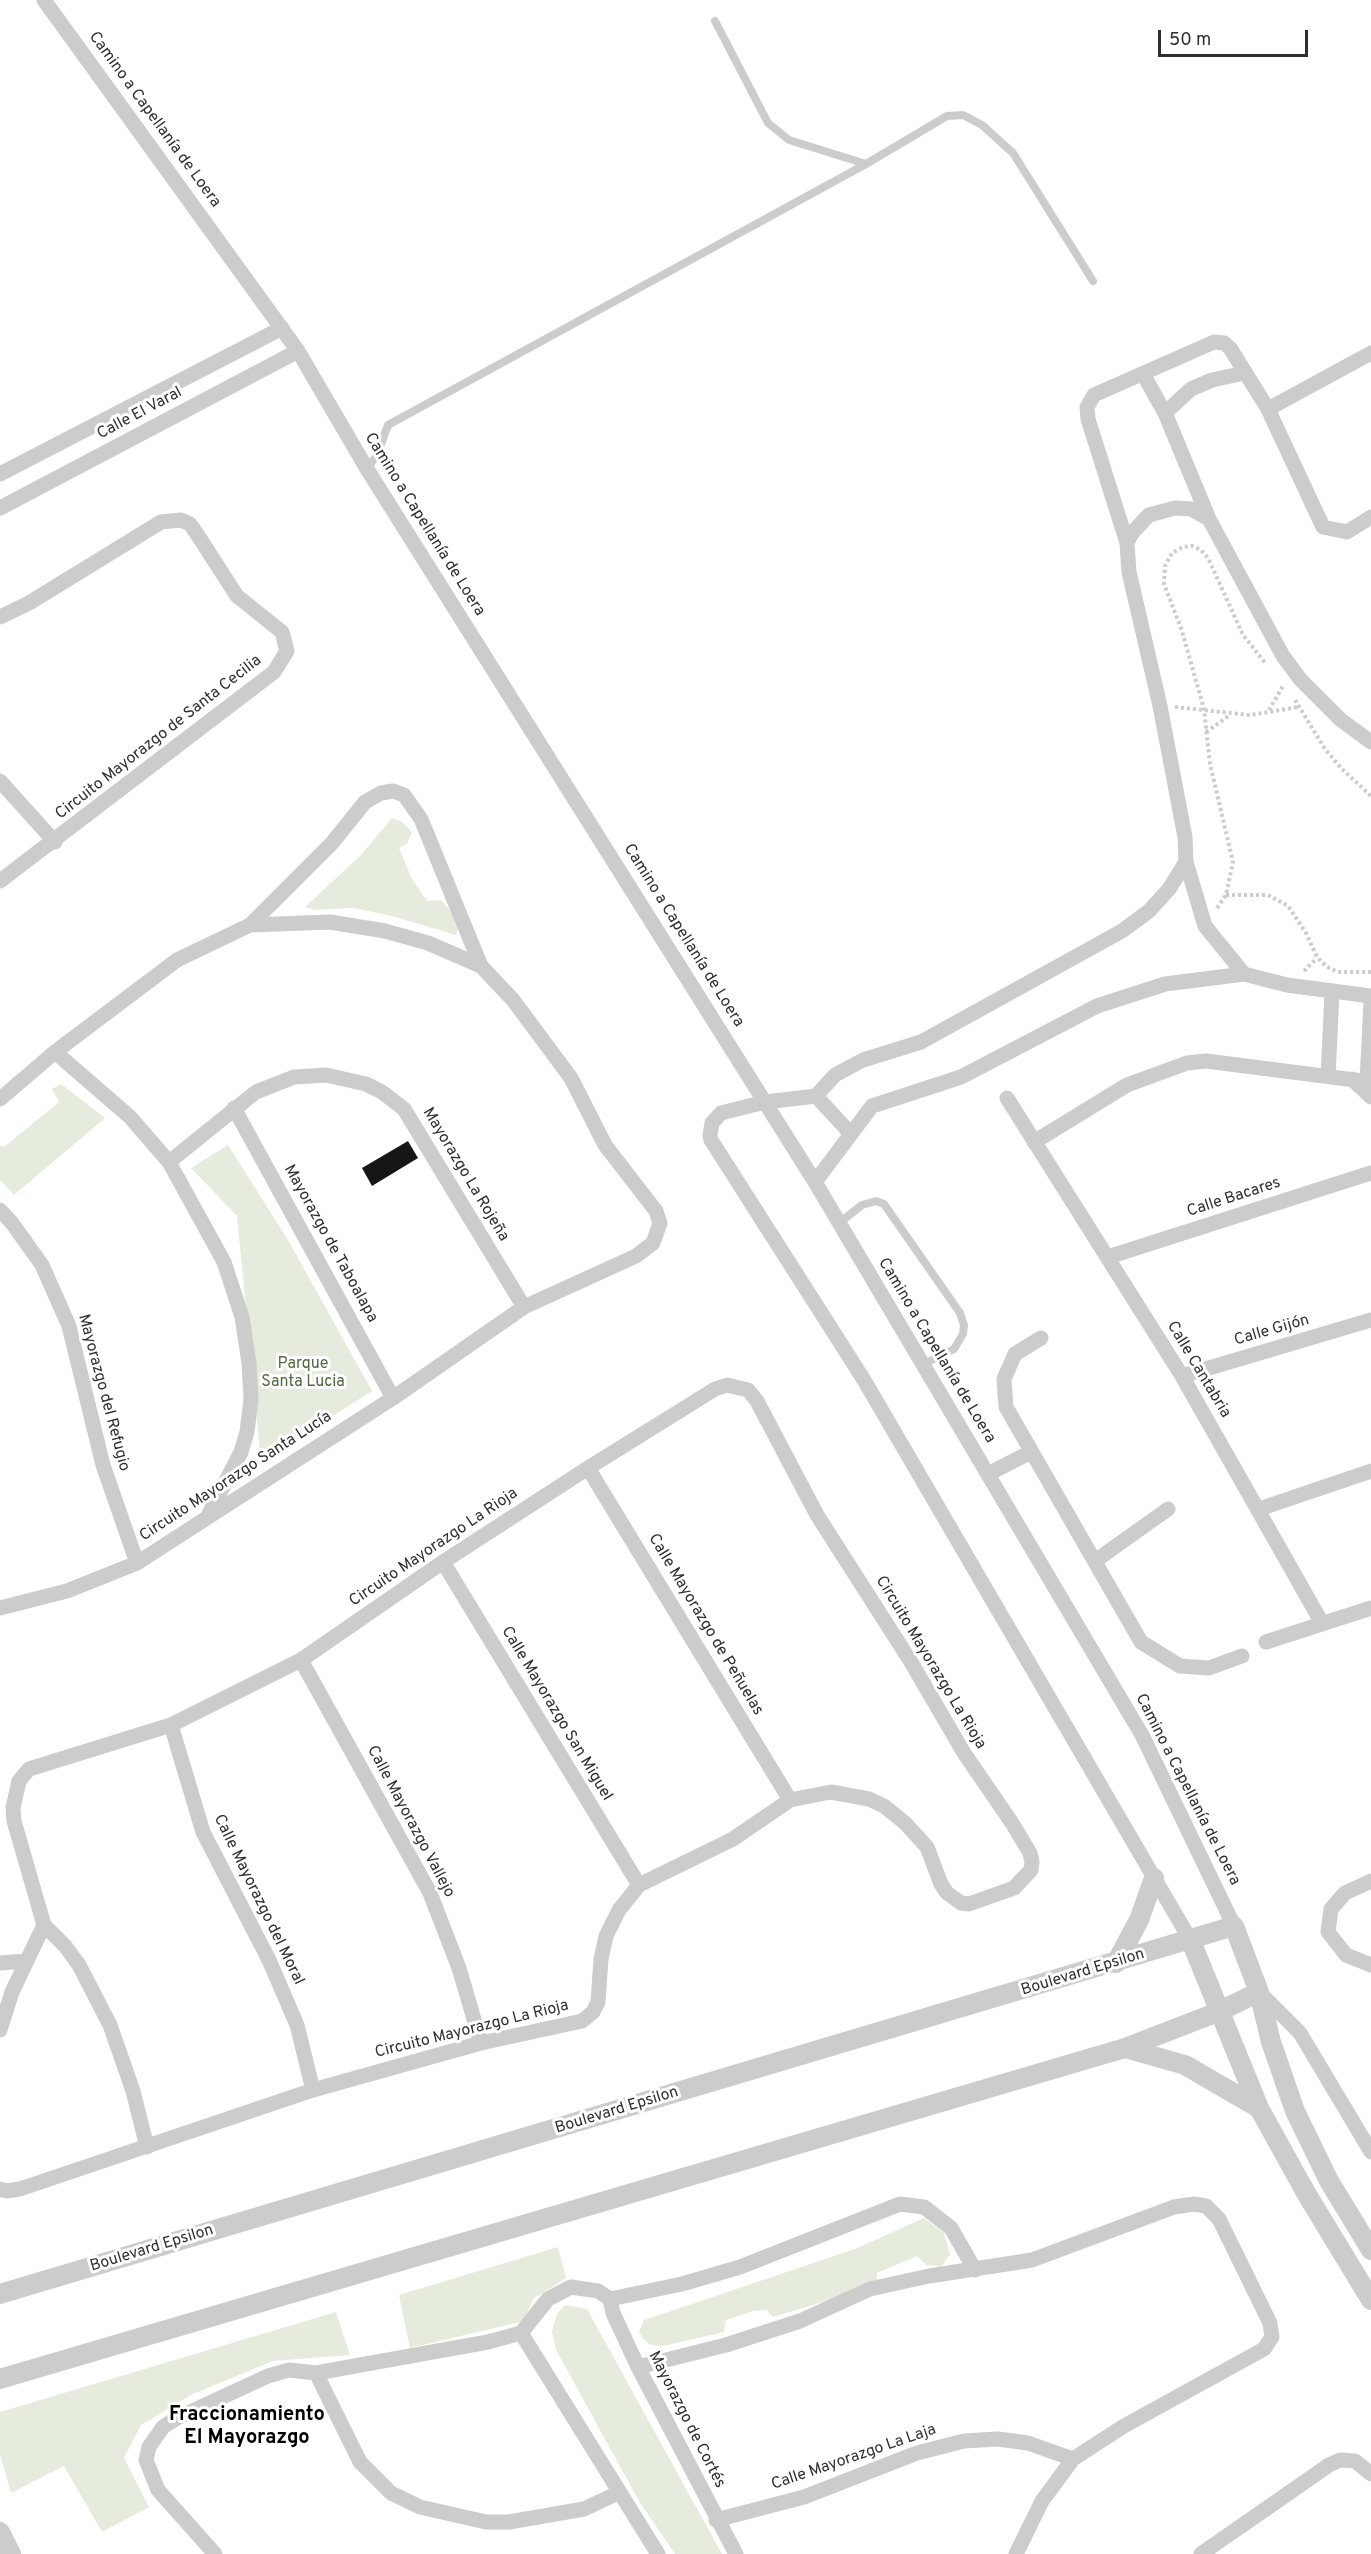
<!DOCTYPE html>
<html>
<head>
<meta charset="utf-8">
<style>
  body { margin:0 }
  #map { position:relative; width:1371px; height:2554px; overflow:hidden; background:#fff; font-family:Overpass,sans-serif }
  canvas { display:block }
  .scale { position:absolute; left:1158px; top:30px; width:150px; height:27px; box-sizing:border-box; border:3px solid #2f2f2f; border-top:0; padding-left:8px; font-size:18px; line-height:21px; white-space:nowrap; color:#2f2f2f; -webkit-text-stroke:4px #fff; paint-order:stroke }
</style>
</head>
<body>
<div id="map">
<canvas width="1371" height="2554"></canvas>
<div class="scale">50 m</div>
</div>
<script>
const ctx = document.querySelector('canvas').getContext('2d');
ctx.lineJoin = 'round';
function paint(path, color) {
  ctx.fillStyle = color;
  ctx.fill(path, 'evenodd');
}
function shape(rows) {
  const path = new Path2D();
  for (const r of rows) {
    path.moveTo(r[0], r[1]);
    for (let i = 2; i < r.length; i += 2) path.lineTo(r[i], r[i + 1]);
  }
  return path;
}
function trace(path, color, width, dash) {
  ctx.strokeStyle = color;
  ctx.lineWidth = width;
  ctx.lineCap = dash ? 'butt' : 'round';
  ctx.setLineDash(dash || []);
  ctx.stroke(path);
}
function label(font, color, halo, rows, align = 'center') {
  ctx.font = font + ' Overpass,sans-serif';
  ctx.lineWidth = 6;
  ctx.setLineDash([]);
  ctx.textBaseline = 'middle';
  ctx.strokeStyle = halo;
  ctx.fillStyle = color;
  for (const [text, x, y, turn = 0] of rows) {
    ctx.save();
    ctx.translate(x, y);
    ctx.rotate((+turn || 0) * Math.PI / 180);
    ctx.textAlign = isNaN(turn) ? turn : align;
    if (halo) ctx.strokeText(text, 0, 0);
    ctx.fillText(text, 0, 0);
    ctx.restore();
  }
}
paint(shape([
  [392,818,402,822,412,832,407,844,399,848,412,879,427,901,441,900,450,910,458,929,456,935,392,916,353,908,316,910,305,907,360,856],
  [61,1084,105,1118,14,1195,0,1180,0,1145,4,1147,59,1102,52,1089],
  [228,1145,288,1240,372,1391,261,1462,237,1216,191,1168],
  [924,2218,944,2233,950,2254,942,2266,926,2265,917,2256,877,2273,877,2282,839,2297,773,2317,766,2310,753,2311,726,2320,724,2332,663,2346,651,2345,643,2339,639,2331,644,2320,855,2249],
  [558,2247,566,2278,533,2299,524,2321,410,2348,399,2295],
  [565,2305,587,2309,722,2554,675,2554,639,2501,556,2350,552,2331,557,2314],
  [336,2312,350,2355,273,2361,193,2394,141,2425,124,2458,149,2507,102,2532,64,2466,11,2493,0,2455,0,2412]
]), '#e5ecde');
paint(shape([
  [408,1141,418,1158,372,1186,362,1168]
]), '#161616');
trace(shape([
  [1295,700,1325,749,1341,768,1371,796],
  [1175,707,1250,715,1299,707],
  [1269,710,1283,686],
  [1206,732,1230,715],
  [1226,895,1268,895,1288,906,1306,933,1317,957,1327,967,1338,972,1371,972],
  [1217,908,1226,895,1233,862,1210,764,1204,709,1181,628,1164,584,1165,566,1172,553,1183,547,1192,546,1201,550,1208,558,1243,635,1266,664],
  [1304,971,1317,958]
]), '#ccc', 4, [3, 3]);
trace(shape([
  [715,21,768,123,789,140,866,164],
  [367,469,377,455,388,425,866,164,947,116,963,115,982,125,1013,153,1093,281],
  [839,1223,862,1205,876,1201,884,1204,960,1313,964,1325,963,1334,954,1349,924,1364]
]), '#ccc', 8);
trace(shape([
  [44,0,298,351,367,469,815,1182,1142,1735,1234,1926],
  [1143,374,1165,413,1209,519],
  [1268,409,1371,353],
  [1165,413,1191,389,1212,380,1245,373],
  [0,474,282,328],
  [0,508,298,351],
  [1127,543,1088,419,1087,407,1094,395,1214,342,1224,343,1230,348,1268,409,1323,527,1347,532,1371,517],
  [0,617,29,603,161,522,181,520,190,524,197,534,237,596,282,632,287,651,274,672,0,881],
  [0,781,55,842],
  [1186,862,1169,889,1149,911,1122,931,921,1042,863,1060,835,1075,816,1096,765,1102,721,1113,712,1123,710,1135,711,1140,864,1380,1191,1941],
  [250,925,330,922,385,931,428,943,481,966],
  [1244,974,1205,926,1186,862,1185,837,1160,706,1129,572,1127,543,1132,533,1149,515,1175,508,1191,509,1209,519,1283,656,1300,679,1341,720,1371,742],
  [55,1052,130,1117,169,1162,224,1262,242,1317,249,1363,251,1399,247,1432,241,1452,209,1514],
  [1328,1076,1332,993],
  [1352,1079,1371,1097],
  [1367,1081,1371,1003],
  [816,1096,851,1134],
  [1007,1098,1182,1376,1322,1623],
  [0,1099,55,1052,177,960,250,925,332,843,365,802,381,793,393,791,404,795,421,819,481,966,513,1000,571,1078,605,1145,656,1211,660,1223,653,1243,636,1256,524,1307,393,1398,137,1563,67,1591,0,1608],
  [234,1108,393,1398],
  [1034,1142,1127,1085,1187,1063,1206,1061,1371,1082],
  [169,1162,256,1092,294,1077,326,1075,366,1084,382,1092,404,1109,524,1307],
  [815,1182,872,1106,961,1077,1097,1006,1165,984,1244,974,1287,985,1371,996],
  [0,1210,12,1223,42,1265,69,1326,103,1465,137,1563],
  [1108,1257,1371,1173],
  [1041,1338,1015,1354,1004,1379,1006,1407,1141,1642,1180,1666,1209,1668,1242,1656],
  [1182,1376,1371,1320],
  [588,1468,790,1800],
  [988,1474,1031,1452],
  [1259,1509,1371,1471],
  [1095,1561,1168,1509],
  [443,1562,639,1885],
  [1266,1642,1371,1608],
  [301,1660,430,1893,459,1968,481,2043],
  [171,1725,203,1832,269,1960,297,2025,313,2090],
  [1371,1881,1345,1893,1331,1909,1328,1932,1346,1955,1371,1965],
  [44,1925,65,1946,79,1965,110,2025,133,2091,147,2147],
  [0,1963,25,1961],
  [1259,1992,1300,2033,1371,2152],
  [0,2030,12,1992,44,1925,14,1821,13,1808,19,1781,29,1769,171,1725,301,1660,443,1562,588,1468,715,1389,727,1385,748,1390,757,1401,817,1515,911,1662,964,1753,1012,1823,1030,1853,1032,1862,1031,1870,1014,1888,969,1904,961,1903,947,1893,941,1884,927,1847,905,1823,884,1806,869,1799,831,1792,790,1800,733,1839,639,1885,619,1910,606,1936,601,1959,598,2002,593,2012,582,2021,481,2043,313,2090,20,2189,6,2191,0,2189],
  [610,2299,613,2313,638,2367,736,2554],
  [521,2333,658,2554],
  [638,2367,726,2345,800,2321,870,2289,929,2276,1032,2260,1174,2207,1194,2204,1206,2206,1219,2219,1270,2323,1272,2337,1264,2349,1124,2426,1073,2459,1042,2501,1016,2554],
  [316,2373,360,2462,391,2493,420,2507,486,2522,509,2522,584,2509,618,2493],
  [716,2520,804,2497,917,2453,964,2441,998,2439,1028,2443,1073,2459],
  [215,2554,158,2490,146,2460,149,2447,163,2427,177,2418,268,2376,289,2370,316,2373,488,2342,521,2333,548,2299,571,2287,598,2291,610,2299,682,2284,740,2267,900,2204,924,2207,951,2228,975,2270],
  [1201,2554,1329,2465,1340,2460,1355,2461,1371,2474]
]), '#ccc', 15);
trace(shape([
  [1191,1941,1259,2108,1306,2193,1371,2300],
  [1116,1963,1139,1920,1154,1878],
  [1125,2048,1185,2065,1259,2108],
  [0,2294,1234,1926,1259,1992,1271,2042,1295,2111,1329,2181,1371,2250],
  [0,2379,1125,2048,1218,2012,1259,1992],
  [0,2532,11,2554]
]), '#ccc', 20);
label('16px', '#2f2f2f', '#fff', [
  ["Camino a Capellanía de Loera",154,120,54],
  ["Calle El Varal",140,414,-28],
  ["Camino a Capellanía de Loera",424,525,58],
  ["Circuito Mayorazgo de Santa Cecilia",159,738,-38],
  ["Camino a Capellanía de Loera",683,936,58],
  ["Mayorazgo La Rojeña",465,1175,59],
  ["Calle Bacares",1234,1198,-18],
  ["Mayorazgo de Taboalapa",330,1244,61],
  ["Calle Gijón",1272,1331,-16],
  ["Camino a Capellanía de Loera",936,1351,59],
  ["Calle Cantabria",1198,1370,59],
  ["Mayorazgo del Refugio",103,1393,75],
  ["Circuito Mayorazgo Santa Lucía",236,1477,-33],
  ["Circuito Mayorazgo La Rioja",434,1548,-34],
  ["Calle Mayorazgo de Peñuelas",705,1625,59],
  ["Circuito Mayorazgo La Rioja",930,1663,59],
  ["Calle Mayorazgo San Miguel",556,1714,59],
  ["Camino a Capellanía de Loera",1187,1790,63],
  ["Calle Mayorazgo Vallejo",410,1822,62],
  ["Calle Mayorazgo del Moral",258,1900,64],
  ["Boulevard Epsilon",1083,1973,-17],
  ["Circuito Mayorazgo La Rioja",472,2030,-14],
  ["Boulevard Epsilon",617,2111,-17],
  ["Boulevard Epsilon",152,2249,-17],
  ["Mayorazgo de Cortés",686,2420,63],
  ["Calle Mayorazgo La Laja",854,2458,-19]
]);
label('16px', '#506a3d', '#fff', [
  ["Parque",303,1365],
  ["Santa Lucia",303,1383]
]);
label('bold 20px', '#000', '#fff', [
  ["Fraccionamiento",247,2416],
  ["El Mayorazgo",247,2439]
]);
</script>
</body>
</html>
